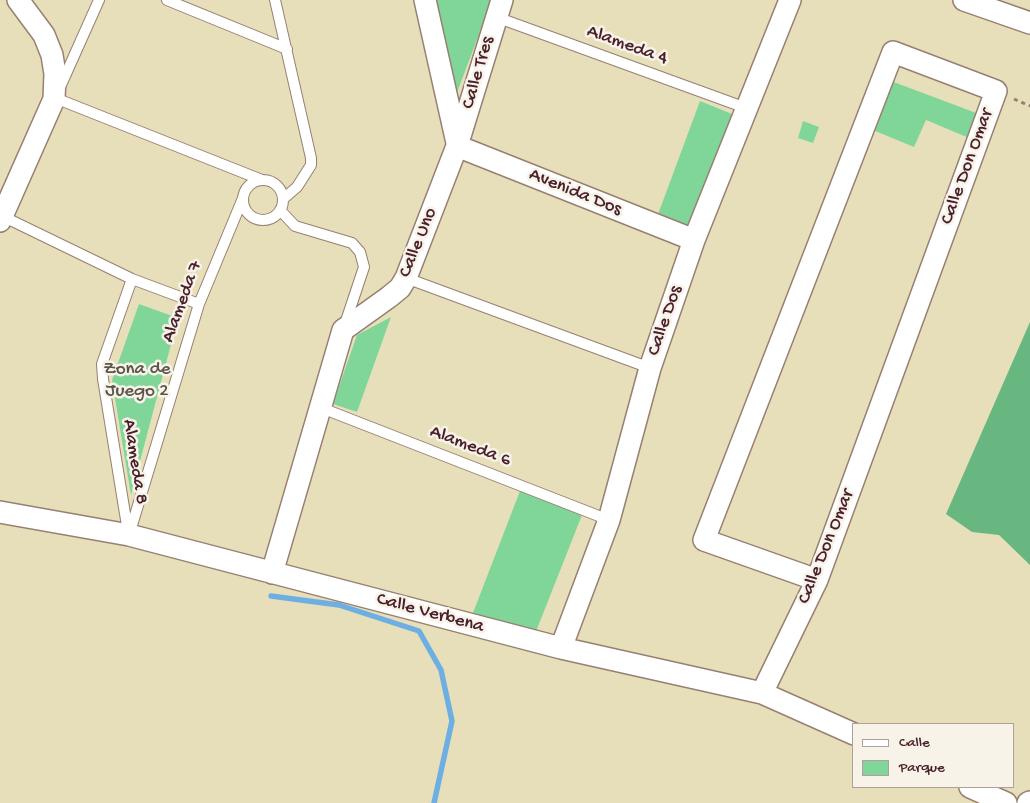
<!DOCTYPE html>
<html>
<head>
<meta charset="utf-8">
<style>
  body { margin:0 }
  #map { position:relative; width:1030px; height:803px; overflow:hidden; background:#e7dfb9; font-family:"Gochi Hand",sans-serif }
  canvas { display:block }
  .legend { position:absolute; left:852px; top:723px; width:162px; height:65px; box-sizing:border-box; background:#f7f3e8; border:1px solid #b29e9c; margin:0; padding:6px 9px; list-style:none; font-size:15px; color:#4a1f2b }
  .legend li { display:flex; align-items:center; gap:10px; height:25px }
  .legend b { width:25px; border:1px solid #b29e9c }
</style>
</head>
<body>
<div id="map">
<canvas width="1030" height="803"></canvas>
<ul class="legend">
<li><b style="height:6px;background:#fff"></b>Calle</li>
<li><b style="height:14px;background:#80d699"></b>Parque</li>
</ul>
</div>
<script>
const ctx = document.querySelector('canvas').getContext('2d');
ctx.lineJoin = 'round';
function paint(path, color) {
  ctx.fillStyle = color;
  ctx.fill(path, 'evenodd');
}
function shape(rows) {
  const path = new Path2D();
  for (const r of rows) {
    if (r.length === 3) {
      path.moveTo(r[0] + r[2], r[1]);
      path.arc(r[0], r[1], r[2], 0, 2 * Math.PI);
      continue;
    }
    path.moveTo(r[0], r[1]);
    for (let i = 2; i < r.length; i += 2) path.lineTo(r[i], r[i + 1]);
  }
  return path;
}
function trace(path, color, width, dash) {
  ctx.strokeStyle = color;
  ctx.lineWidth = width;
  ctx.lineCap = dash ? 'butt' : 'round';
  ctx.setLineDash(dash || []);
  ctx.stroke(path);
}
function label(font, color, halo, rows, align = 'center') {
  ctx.font = font + ' "Gochi Hand",sans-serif';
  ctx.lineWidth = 5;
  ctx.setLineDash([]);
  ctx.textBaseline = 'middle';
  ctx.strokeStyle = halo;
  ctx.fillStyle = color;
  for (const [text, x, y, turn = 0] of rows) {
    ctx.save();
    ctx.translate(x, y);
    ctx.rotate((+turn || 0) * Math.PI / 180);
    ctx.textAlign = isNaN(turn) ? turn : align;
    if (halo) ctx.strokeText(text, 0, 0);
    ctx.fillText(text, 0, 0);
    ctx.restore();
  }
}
paint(shape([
  [426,0,492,0,450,111],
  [891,81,979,114,969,138,926,120,914,147,868,128],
  [700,101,737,116,695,232,657,217],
  [803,121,819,127,813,143,798,138],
  [139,304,178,318,131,495,112,380],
  [391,317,357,412,333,404,357,335],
  [520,491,582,515,533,639,471,618]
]), '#80d699');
paint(shape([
  [1030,322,1030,565,999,535,972,532,946,514]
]), '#68b781');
trace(shape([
  [271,596,339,605,419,631,441,670,452,721,434,803]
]), '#6dafe2', 5.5);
const lane = shape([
  [167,0,287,49],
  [275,0,311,158,311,165,297,187,283,199],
  [496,17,746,108],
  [61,85,99,0],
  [55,98,262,180],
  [263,200,20],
  [280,210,295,226,352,243,360,252,364,267,345,324],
  [2,216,132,279,199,304],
  [406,278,650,368],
  [319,407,609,520],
  [128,532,103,379,102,364,132,279],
  [129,535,199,304,243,198]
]);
const street = shape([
  [425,0,457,143],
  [964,0,1030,23],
  [457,146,694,240],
  [0,221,54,99,55,74,52,55,44,35,18,0],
  [0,512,129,535,561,648,762,693,854,734],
  [272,573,343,330,389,297,400,288,406,278,457,146,502,0],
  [561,648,609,520,650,368,694,240,790,0],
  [762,693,817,580,996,91,893,52,704,540,817,580],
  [970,787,1006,803],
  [1028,803,1030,802]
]);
trace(lane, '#987f72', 12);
trace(street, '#987f72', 24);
trace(shape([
  [1014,99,1030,106]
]), '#987f72', 3, [4, 4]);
trace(lane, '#fff', 10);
trace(street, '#fff', 21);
label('19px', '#4a1f2b', '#f7f3e8', [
  ["Alameda 4",627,46,20],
  ["Calle Tres",479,73,-74],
  ["Calle Don Omar",968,167,-70],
  ["Avenida Dos",575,193,22],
  ["Calle Uno",419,243,-68],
  ["Alameda 7",183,302,-70],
  ["Calle Dos",666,321,-71],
  ["Alameda 6",470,447,21],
  ["Alameda 8",134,462,81],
  ["Calle Don Omar",827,547,-68],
  ["Calle Verbena",430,614,15]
]);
label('19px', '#5a564c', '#f7f3e8', [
  ["Zona de",137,370],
  ["Juego 2",137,392]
]);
</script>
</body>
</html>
